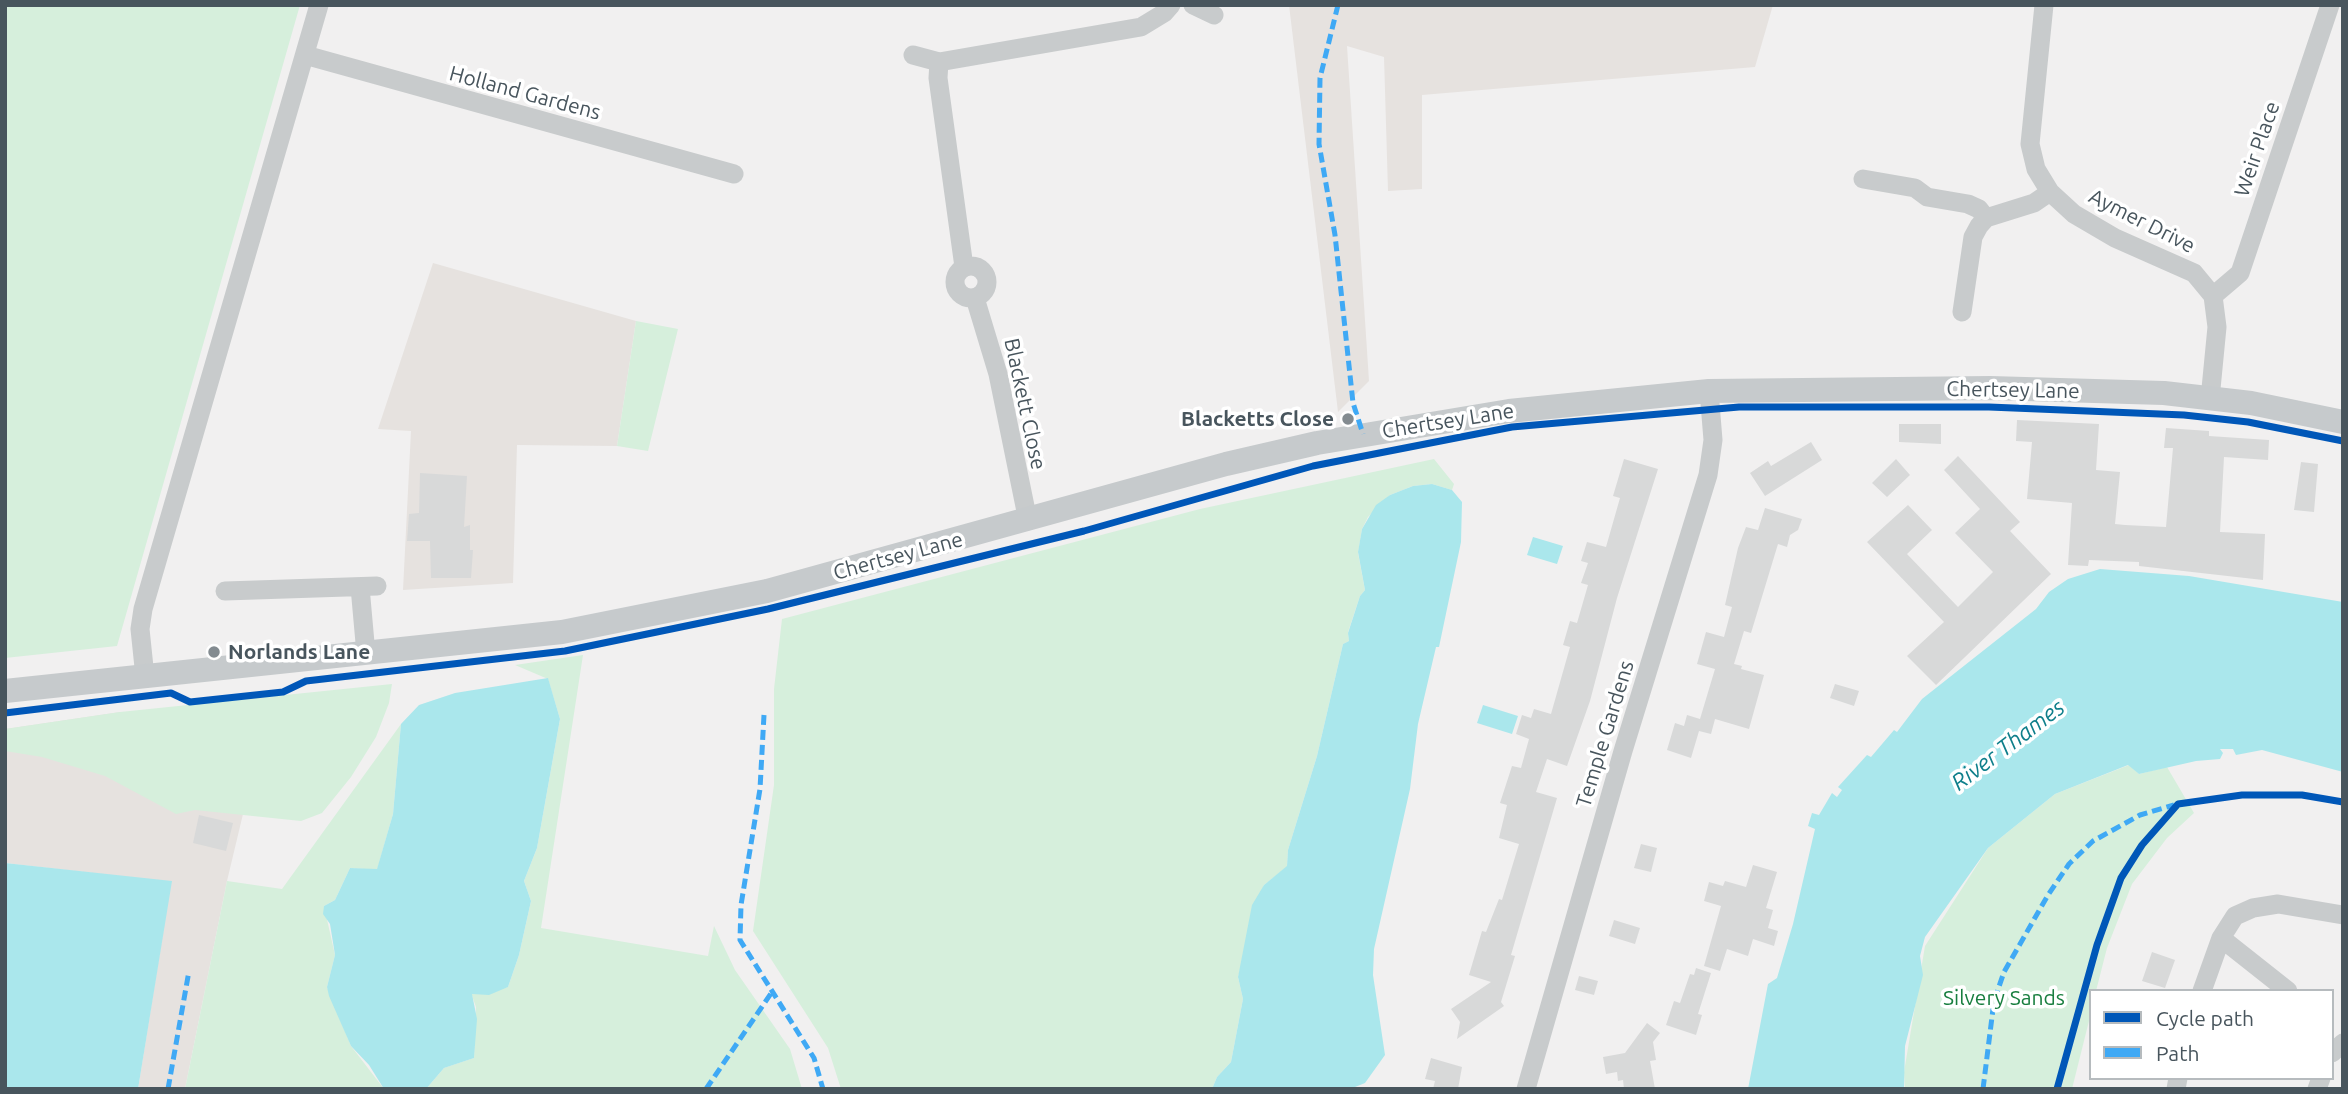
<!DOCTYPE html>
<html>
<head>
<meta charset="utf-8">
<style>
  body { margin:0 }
  #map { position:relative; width:2348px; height:1094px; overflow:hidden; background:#f1f0f0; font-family:Ubuntu,sans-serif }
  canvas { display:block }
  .frame { position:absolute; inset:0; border:7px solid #48555d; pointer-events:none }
  .legend { position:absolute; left:2089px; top:989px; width:245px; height:91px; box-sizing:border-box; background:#fff; border:2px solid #b6bbbe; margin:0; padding:9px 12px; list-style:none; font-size:21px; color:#48555d }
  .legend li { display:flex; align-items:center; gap:14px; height:35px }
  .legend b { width:35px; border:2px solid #b6bbbe }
</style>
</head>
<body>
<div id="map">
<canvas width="2348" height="1094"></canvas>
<div class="frame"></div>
<ul class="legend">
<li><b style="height:9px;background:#0057b8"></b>Cycle path</li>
<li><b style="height:9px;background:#3fa9f5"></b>Path</li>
</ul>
</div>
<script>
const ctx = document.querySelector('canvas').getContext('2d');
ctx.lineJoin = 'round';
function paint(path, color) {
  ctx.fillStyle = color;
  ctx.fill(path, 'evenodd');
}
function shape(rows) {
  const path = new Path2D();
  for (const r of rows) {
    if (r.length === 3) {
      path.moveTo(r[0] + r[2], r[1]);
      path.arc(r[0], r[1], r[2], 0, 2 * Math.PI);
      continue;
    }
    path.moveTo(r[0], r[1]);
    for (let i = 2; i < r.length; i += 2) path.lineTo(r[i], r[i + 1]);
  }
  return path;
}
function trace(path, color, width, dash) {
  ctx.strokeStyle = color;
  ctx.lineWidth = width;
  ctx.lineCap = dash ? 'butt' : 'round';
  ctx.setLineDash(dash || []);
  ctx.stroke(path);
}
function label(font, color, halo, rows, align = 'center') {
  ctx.font = font + ' Ubuntu,sans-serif';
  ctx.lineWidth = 7;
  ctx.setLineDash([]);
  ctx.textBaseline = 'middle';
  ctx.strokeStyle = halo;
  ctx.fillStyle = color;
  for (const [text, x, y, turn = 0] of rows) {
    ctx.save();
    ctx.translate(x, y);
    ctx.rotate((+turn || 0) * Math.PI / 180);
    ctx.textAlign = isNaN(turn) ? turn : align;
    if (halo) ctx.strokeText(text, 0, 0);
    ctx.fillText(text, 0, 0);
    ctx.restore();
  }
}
paint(shape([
  [1289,5,1773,5,1755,67,1422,95,1422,189,1388,191,1384,57,1347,46,1369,381,1338,412],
  [433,263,636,321,617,446,517,445,513,583,403,590,411,431,378,429],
  [120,712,243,814,227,881,185,1089,138,1089,171,882,5,863,5,729]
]), '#e6e2df');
paint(shape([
  [5,5,300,5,117,646,5,658],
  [636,321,678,329,648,451,617,446],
  [1434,459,1454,484,1452,490,1432,484,1413,486,1390,495,1368,517,1362,529,1358,553,1365,590,1360,596,1348,632,1349,641,1343,644,1317,756,1288,850,1287,867,1264,885,1238,977,1243,999,1231,1062,1217,1077,1212,1089,841,1089,828,1048,753,931,774,785,774,689,782,619,1200,509],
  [583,655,541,928,708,956,714,926,735,970,790,1049,802,1089,426,1089,444,1068,474,1058,476,1007,471,993,508,987,519,955,531,901,524,881,537,848,560,719,548,679,515,665],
  [392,684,389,703,376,737,351,777,322,813,301,821,195,810,176,814,105,776,42,757,5,751,5,729,120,712],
  [401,724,393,814,377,870,350,868,335,900,324,906,335,955,327,987,351,1046,384,1089,185,1089,227,881,282,889],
  [2129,765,2139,774,2167,767,2194,813,2167,838,2132,884,2107,948,2096,991,2091,991,2091,1013,2072,1089,1905,1089,1904,1072,1925,946,1988,848,2055,794]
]), '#d6efdc');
paint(shape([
  [1432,484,1452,490,1462,502,1461,542,1439,647,1436,647,1418,724,1410,789,1374,949,1373,975,1385,1055,1365,1083,1350,1089,1212,1089,1217,1077,1231,1062,1243,999,1238,977,1252,905,1264,885,1287,866,1288,850,1317,756,1343,644,1349,641,1348,633,1360,596,1365,590,1358,552,1362,529,1376,505,1390,495,1413,486],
  [1533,537,1563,546,1557,564,1527,555],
  [2100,569,2189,576,2343,602,2343,772,2262,750,2236,755,2233,749,2220,749,2223,753,2220,759,2196,761,2139,774,2128,765,2055,794,1988,848,1925,937,1920,956,1923,975,1905,1046,1904,1089,1748,1089,1768,984,1777,978,1793,924,1815,829,1808,826,1812,813,1819,815,1832,793,1837,797,1842,790,1838,787,1867,755,1871,757,1894,730,1897,732,1922,699,2036,609,2049,592,2068,579],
  [548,678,560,719,537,848,524,881,531,901,519,955,508,987,489,995,472,994,477,1019,474,1058,444,1068,426,1089,384,1089,369,1065,351,1046,329,996,327,987,335,955,330,924,323,914,324,906,335,900,350,868,377,869,393,814,401,724,419,705,455,693],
  [1483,705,1518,716,1512,734,1477,723],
  [5,863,172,881,138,1089,5,1089]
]), '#aae7ec');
paint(shape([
  [2017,420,2099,424,2096,470,2120,472,2115,524,2125,525,2166,527,2173,448,2164,448,2166,428,2209,431,2209,436,2269,440,2268,460,2224,457,2220,532,2265,534,2263,580,2139,566,2139,562,2089,560,2088,566,2068,565,2072,503,2027,499,2032,442,2016,441],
  [1899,424,1941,424,1941,444,1899,442],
  [1811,442,1822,460,1765,496,1750,473,1768,461,1771,466],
  [1958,456,2020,522,2010,531,2051,574,1936,685,1907,656,1944,622,1867,542,1908,505,1932,530,1907,554,1958,607,1993,572,1955,533,1980,509,1944,470],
  [1624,459,1658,469,1617,598,1590,701,1567,766,1547,759,1536,792,1557,798,1511,955,1515,956,1501,1002,1504,1006,1457,1039,1460,1022,1451,1009,1491,982,1469,975,1482,931,1486,932,1499,899,1502,900,1519,844,1499,838,1507,805,1500,803,1512,766,1521,768,1529,739,1516,734,1522,715,1531,718,1534,709,1551,714,1570,647,1563,645,1570,621,1577,623,1588,585,1581,583,1588,563,1581,561,1587,542,1606,547,1620,498,1613,496],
  [1896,459,1910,475,1887,497,1872,483],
  [2301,462,2318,464,2314,512,2294,510],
  [420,473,467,476,464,527,470,525,470,550,473,550,471,578,431,578,430,541,407,541,409,514,419,513],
  [1765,508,1802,519,1798,530,1790,535,1787,547,1778,544,1751,633,1744,631,1734,664,1742,666,1741,669,1764,675,1749,729,1715,719,1711,734,1699,731,1691,758,1667,750,1675,723,1684,726,1687,715,1700,719,1715,669,1697,664,1706,632,1724,637,1732,607,1725,605,1738,548,1746,527,1758,530],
  [1835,684,1859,691,1854,706,1830,698],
  [199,815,233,823,226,851,193,843],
  [1641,844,1657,848,1651,872,1634,868],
  [1753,865,1777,872,1766,908,1773,910,1768,928,1778,931,1774,946,1753,939,1748,956,1727,949,1720,971,1704,966,1721,906,1704,901,1709,882,1723,886,1725,881,1746,887],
  [1614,920,1640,928,1635,944,1609,936],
  [2152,952,2175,960,2165,988,2142,981],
  [1696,968,1711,973,1698,1014,1702,1015,1696,1035,1666,1025,1674,1001,1680,1003,1690,974,1694,975],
  [1579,976,1598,981,1594,995,1575,990],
  [1647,1023,1660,1033,1653,1042,1656,1060,1650,1061,1655,1089,1624,1089,1623,1080,1618,1081,1617,1072,1606,1074,1603,1057,1625,1053],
  [1431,1058,1462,1067,1458,1089,1433,1089,1435,1081,1425,1079]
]), '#d8d9d9');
trace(shape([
  [1193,5,1214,15],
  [2044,5,2030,144,2036,169,2050,192,2074,214,2115,238,2194,273,2213,296,2217,327,2210,399],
  [305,55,734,174],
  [913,55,939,62,1141,27,1164,13,1171,5],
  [939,62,938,78,964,267],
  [1863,179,1915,188,1927,197,1968,204,1979,209,1986,218],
  [971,282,16],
  [2213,296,2240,273,2330,5],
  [975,298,998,374,1028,521],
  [1962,312,1973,237,1979,226,1986,218,2034,203,2050,192],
  [360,587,366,654],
  [225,591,377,586],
  [145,677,140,629,143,609,319,5],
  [2221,938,2288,991],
  [2202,991,2221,938,2235,916,2253,908,2278,904,2343,915],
  [2332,1053,2343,1043],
  [1526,1089,1623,751,1708,475,1713,440,1709,391],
  [2176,1089,2178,1078],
  [2317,1089,2321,1078]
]), '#c8cbcc', 19);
trace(shape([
  [5,691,562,632,767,591,1226,464,1317,443,1509,411,1709,391,1990,388,2164,393,2251,403,2343,422]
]), '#c6cacc', 24);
trace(shape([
  [1338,5,1320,78,1319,144,1335,235,1353,403,1363,434],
  [764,715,760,789,741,905,740,940,814,1058,823,1089],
  [168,1089,189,971],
  [706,1089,772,992],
  [1983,1089,1994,1001,2004,972,2048,895,2069,864,2093,841,2140,815,2174,805]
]), '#3fa9f5', 5, [10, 5]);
trace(shape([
  [5,713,171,693,190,702,283,692,306,681,565,651,768,609,1084,531,1313,466,1512,427,1739,407,1989,407,2184,415,2248,422,2343,441],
  [2057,1089,2097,945,2121,878,2142,845,2178,804,2242,795,2302,795,2343,802]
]), '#0057b8', 7);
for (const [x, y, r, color] of [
  [1348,419,7,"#838b90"],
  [214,652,7,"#838b90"]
]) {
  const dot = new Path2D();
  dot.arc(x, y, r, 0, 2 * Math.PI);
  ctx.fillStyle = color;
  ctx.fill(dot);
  trace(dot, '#fff', 2.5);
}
label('21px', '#48555d', '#fff', [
  ["Holland Gardens",525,93,15],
  ["Weir Place",2257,149,-71],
  ["Aymer Drive",2142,221,27],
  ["Chertsey Lane",2013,390,1],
  ["Blackett Close",1025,404,78],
  ["Chertsey Lane",1448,421,-9],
  ["Chertsey Lane",898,556,-15],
  ["Temple Gardens",1605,734,-73]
]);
label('bold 21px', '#48555d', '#fff', [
  ["Blacketts Close",1334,419],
  ["Norlands Lane",228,652,"left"]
], 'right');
label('21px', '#187e3f', '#fff', [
  ["Silvery Sands",2004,998]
]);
label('italic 23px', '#0f7f8b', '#fff', [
  ["River Thames",2008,745,-37]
]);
</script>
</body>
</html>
